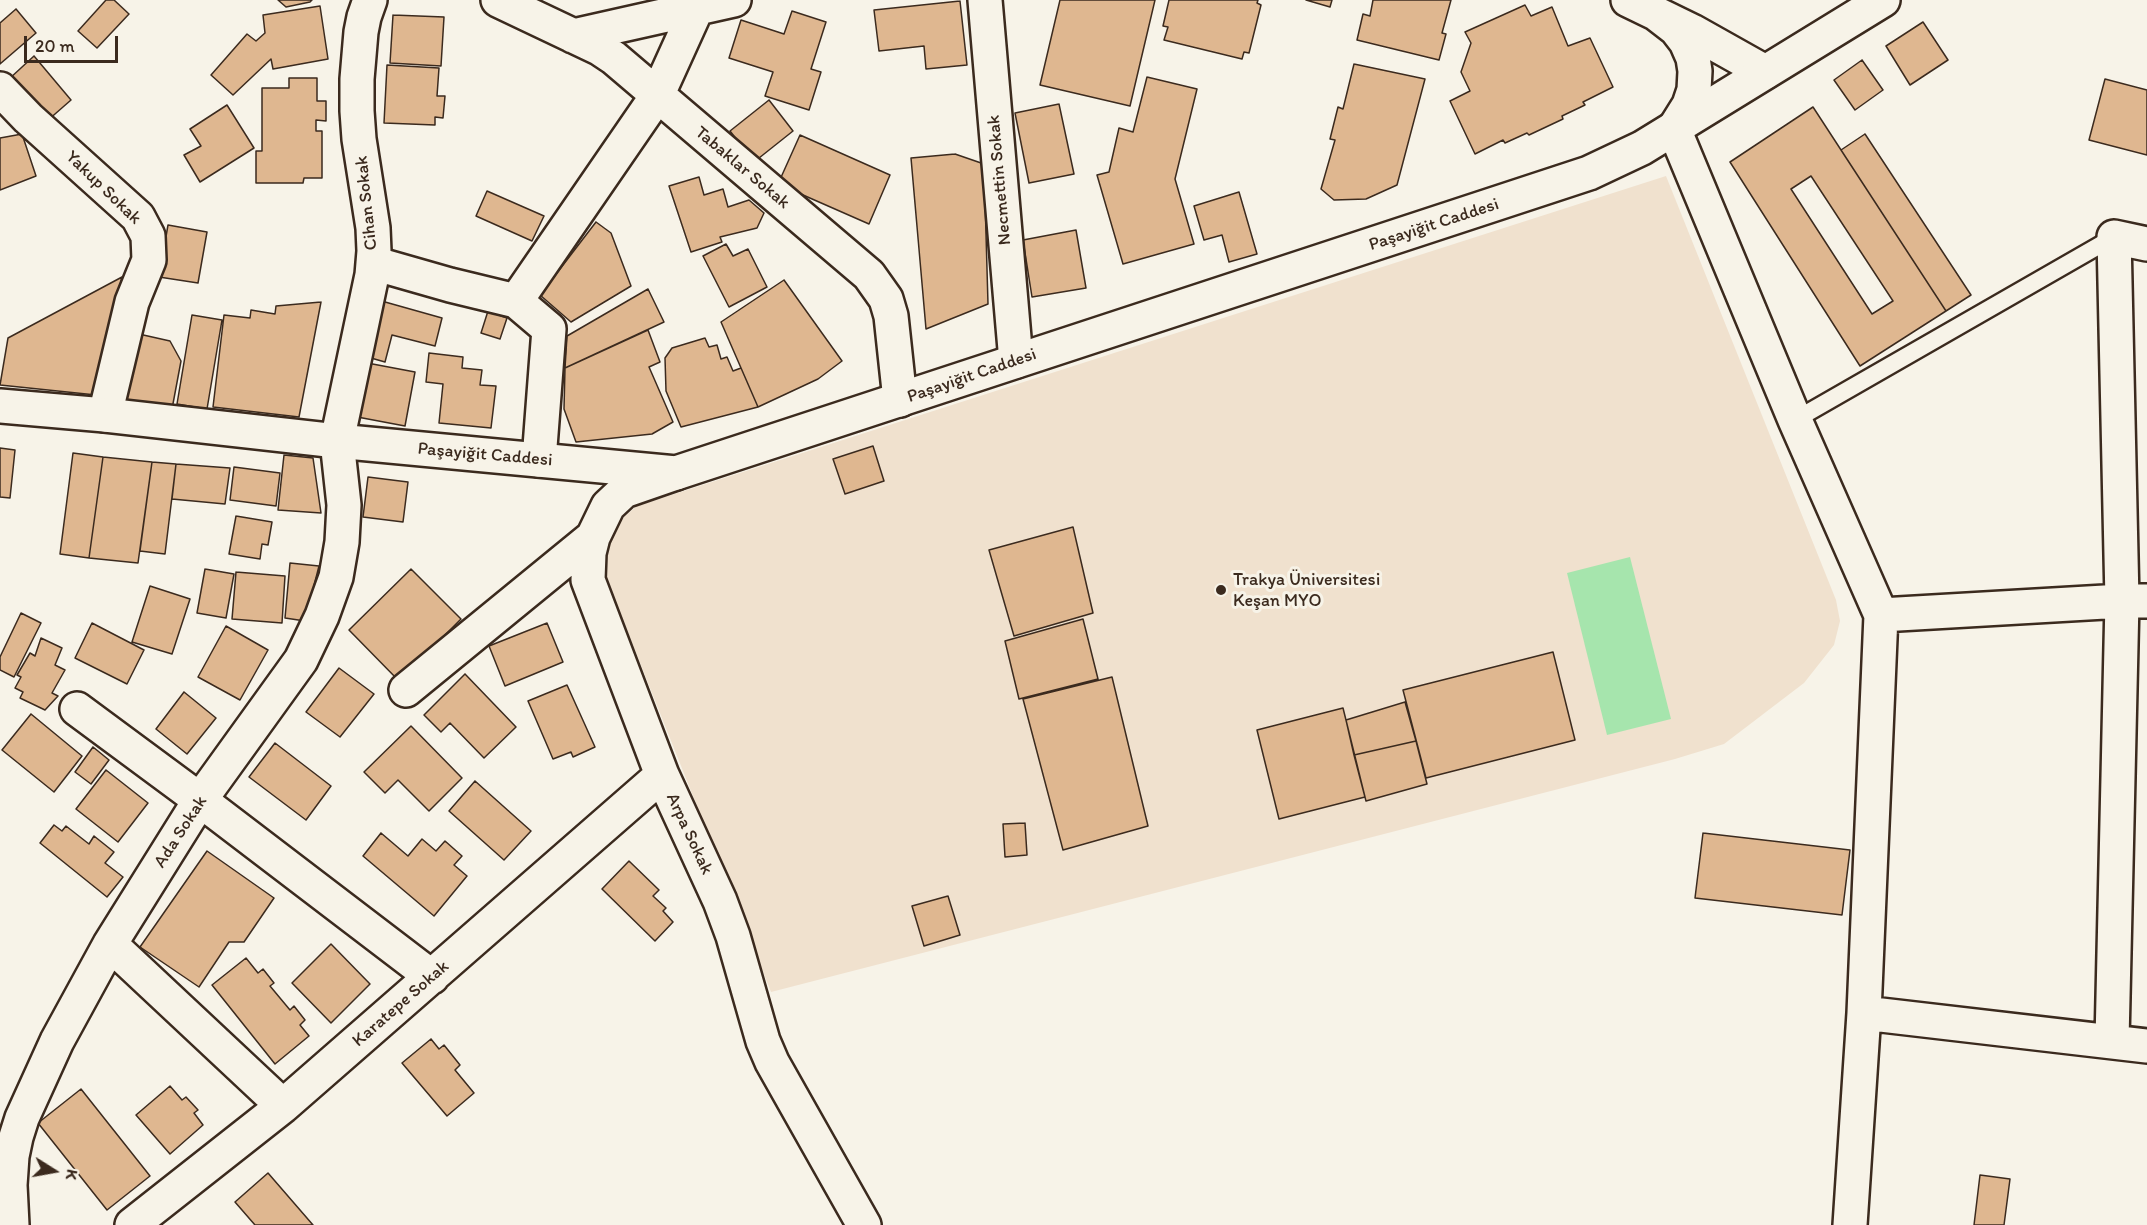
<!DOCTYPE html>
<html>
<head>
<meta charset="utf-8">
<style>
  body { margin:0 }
  #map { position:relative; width:2147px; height:1225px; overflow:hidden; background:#f7f3e8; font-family:Itim,sans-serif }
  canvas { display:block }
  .north { position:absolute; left:24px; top:1141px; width:60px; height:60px; -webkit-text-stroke:4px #f7f3e8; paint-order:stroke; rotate:101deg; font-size:16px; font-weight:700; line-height:24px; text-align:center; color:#3b2a1e }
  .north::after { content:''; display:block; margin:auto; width:21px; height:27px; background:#3b2a1e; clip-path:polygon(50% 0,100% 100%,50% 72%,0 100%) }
  .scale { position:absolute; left:24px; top:36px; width:94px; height:27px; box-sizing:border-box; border:3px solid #3b2a1e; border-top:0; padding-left:8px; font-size:18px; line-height:21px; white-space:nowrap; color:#3b2a1e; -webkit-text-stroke:4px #f7f3e8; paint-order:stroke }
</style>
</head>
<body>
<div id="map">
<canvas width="2147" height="1225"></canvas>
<div class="north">K</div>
<div class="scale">20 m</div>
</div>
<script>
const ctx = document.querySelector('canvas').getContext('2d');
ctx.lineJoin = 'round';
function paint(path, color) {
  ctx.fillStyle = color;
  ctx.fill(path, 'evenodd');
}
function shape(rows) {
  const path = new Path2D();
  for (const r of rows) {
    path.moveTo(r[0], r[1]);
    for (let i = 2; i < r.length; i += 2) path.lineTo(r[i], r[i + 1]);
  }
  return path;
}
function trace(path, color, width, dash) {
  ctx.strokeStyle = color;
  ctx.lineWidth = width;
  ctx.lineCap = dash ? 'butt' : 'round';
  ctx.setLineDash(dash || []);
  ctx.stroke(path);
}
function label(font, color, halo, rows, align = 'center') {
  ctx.font = font + ' Itim,sans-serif';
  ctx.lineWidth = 6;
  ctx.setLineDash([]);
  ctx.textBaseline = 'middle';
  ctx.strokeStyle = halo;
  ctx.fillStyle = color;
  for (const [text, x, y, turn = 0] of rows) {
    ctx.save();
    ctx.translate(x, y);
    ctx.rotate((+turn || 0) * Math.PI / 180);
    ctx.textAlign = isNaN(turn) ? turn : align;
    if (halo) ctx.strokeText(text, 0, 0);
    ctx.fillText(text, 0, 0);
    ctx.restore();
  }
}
paint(shape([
  [1666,176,1836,600,1840,621,1834,645,1804,683,1724,744,1675,759,771,992,607,580,604,563,607,545,615,529,625,516,637,506]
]), '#f0e1ce');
paint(shape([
  [1630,557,1671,719,1607,735,1567,573]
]), '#a6e5ad');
const building = shape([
  [106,0,114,0,129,14,97,48,78,31,106,0],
  [278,0,312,0,310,2,286,7,278,0],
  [1060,0,1155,0,1130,106,1040,85,1060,0],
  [1169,0,1258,0,1257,3,1261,5,1249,53,1244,52,1242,59,1164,40,1168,27,1163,26,1169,0],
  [1306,0,1332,0,1330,7,1306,0],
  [1373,0,1451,0,1442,33,1446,34,1439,60,1357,40,1363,14,1370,16,1373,0],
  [960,1,967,65,926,69,924,46,879,51,874,10,960,1],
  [1525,5,1531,16,1552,7,1568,46,1590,38,1613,87,1583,102,1585,105,1562,116,1563,119,1529,135,1527,133,1505,143,1503,140,1475,154,1450,101,1470,91,1461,72,1471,43,1465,32,1525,5],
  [320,6,328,59,273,69,271,59,233,95,211,75,247,34,256,41,265,33,263,15,320,6],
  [16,9,36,33,0,64,0,23,16,9],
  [792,11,826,22,811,69,821,72,809,110,765,96,773,72,729,58,741,20,784,34,792,11],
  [393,15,444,17,441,66,390,63,393,15],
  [1923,22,1948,60,1910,85,1886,46,1923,22],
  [34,56,71,100,47,121,9,79,34,56],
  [1862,60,1883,90,1855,110,1834,80,1862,60],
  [1354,64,1425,79,1397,185,1366,199,1334,200,1321,189,1335,140,1330,139,1338,107,1343,109,1354,64],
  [387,65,439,68,437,96,445,96,443,118,435,117,435,125,384,123,387,65],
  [1147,77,1197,89,1175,179,1194,244,1123,264,1097,175,1109,172,1119,128,1133,132,1147,77],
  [289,78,317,78,317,101,326,101,326,121,316,120,316,131,322,131,322,178,304,178,303,183,256,183,256,151,262,151,262,88,289,88,289,78],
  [2105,79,2147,90,2147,155,2089,140,2105,79],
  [769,100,793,131,754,162,730,131,769,100],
  [1059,104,1074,174,1029,183,1015,113,1059,104],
  [227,105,254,148,200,182,184,155,201,146,190,129,227,105],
  [1813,107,1946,311,1860,366,1730,162,1813,107],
  [1811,176,1893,301,1872,314,1791,189,1811,176],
  [22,134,36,176,0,190,0,138,22,134],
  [1865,134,1971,295,1946,311,1841,150,1865,134],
  [800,135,890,175,869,224,778,184,800,135],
  [955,154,984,164,988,304,926,329,911,158,955,154],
  [699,177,704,195,723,189,728,207,749,200,764,213,757,228,720,237,722,242,691,252,669,186,699,177],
  [487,191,544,216,532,241,476,216,487,191],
  [1239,192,1257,254,1229,262,1222,235,1204,240,1194,206,1239,192],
  [596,222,611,233,631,286,571,322,540,295,596,222],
  [168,225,207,232,198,283,159,277,168,225],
  [1076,230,1086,288,1032,297,1023,240,1076,230],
  [726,244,733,256,748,249,767,287,729,307,703,256,726,244],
  [122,277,96,395,0,385,8,338,122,277],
  [784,280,842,361,818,379,758,407,721,322,784,280],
  [648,289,664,322,565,368,567,336,648,289],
  [378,300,442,318,435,346,392,335,385,362,364,356,378,300],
  [321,302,299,417,213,407,224,315,250,318,251,310,275,314,276,306,321,302],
  [488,311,507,318,500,339,481,333,488,311],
  [192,315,222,320,207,409,177,404,192,315],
  [648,330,660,362,649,367,673,422,652,434,576,442,564,409,565,368,648,330],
  [130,332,170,341,181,361,172,409,116,397,130,332],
  [705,338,709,347,717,345,721,359,727,357,733,371,741,368,758,407,681,427,666,391,665,358,672,348,705,338],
  [429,353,463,357,462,368,482,370,480,385,496,386,491,428,439,423,443,384,426,382,429,353],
  [362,362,415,372,405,426,352,416,362,362],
  [873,446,884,481,845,494,833,459,873,446],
  [0,448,15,450,10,498,0,497,0,448],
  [73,453,103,457,89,558,60,554,73,453],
  [284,455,313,458,321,513,278,510,284,455],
  [103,457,152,462,138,563,89,558,103,457],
  [152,462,176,464,165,554,140,551,152,462],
  [176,464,230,468,225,504,172,499,176,464],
  [234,467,280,473,276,506,230,500,234,467],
  [368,477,408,482,403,522,363,517,368,477],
  [236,516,272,522,268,545,262,544,260,559,229,554,236,516],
  [1073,527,1093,613,1014,636,989,550,1073,527],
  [290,563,319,566,305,621,285,618,290,563],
  [205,569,234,574,226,618,197,613,205,569],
  [411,569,461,619,399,681,349,630,411,569],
  [236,572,285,576,282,623,232,619,236,572],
  [150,586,190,599,172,654,132,642,150,586],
  [21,613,41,623,14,677,0,670,0,657,21,613],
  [1083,619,1098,679,1019,699,1005,641,1083,619],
  [92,623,144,650,127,684,75,658,92,623],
  [547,623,563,662,505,686,489,646,547,623],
  [226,626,268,650,240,700,198,677,226,626],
  [41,638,62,648,55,665,65,670,52,693,58,696,45,710,20,698,23,692,15,688,21,677,17,675,30,653,35,656,41,638],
  [1553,652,1575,740,1426,778,1403,690,1553,652],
  [339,668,374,694,340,737,306,712,339,668],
  [465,674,516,727,484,758,450,723,441,732,424,715,465,674],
  [1112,677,1148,826,1063,850,1023,699,1112,677],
  [567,685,595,747,573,757,571,752,553,759,528,701,567,685],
  [184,692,216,718,187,754,156,729,184,692],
  [1405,702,1416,741,1354,755,1346,720,1405,702],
  [1343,708,1365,797,1279,819,1257,730,1343,708],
  [31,714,82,756,54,792,2,750,31,714],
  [411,726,462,778,429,811,398,780,385,793,364,772,411,726],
  [1416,741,1427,784,1366,801,1354,755,1416,741],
  [275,743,331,786,306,820,249,777,275,743],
  [93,747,109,760,91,784,75,772,93,747],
  [106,770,148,803,118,842,76,809,106,770],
  [475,781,531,831,504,860,449,811,475,781],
  [1025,823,1027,855,1005,857,1003,824,1025,823],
  [54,825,62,831,66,826,89,844,94,836,114,852,105,863,123,877,107,897,40,843,54,825],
  [381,833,408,856,422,839,436,851,445,841,462,856,454,865,467,876,434,916,363,856,381,833],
  [1703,833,1850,850,1842,915,1695,898,1703,833],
  [207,851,274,898,244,942,229,942,199,987,140,947,207,851],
  [629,861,659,890,653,896,666,908,663,911,673,922,655,941,602,889,629,861],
  [948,896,960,935,924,946,912,906,948,896],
  [331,944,370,984,331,1023,292,983,331,944],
  [246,958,258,973,263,969,274,983,270,986,290,1010,294,1006,305,1020,300,1025,309,1036,275,1064,212,985,246,958],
  [431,1039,439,1049,444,1045,460,1065,455,1070,474,1093,447,1116,402,1063,431,1039],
  [170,1086,182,1100,186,1097,198,1110,194,1113,203,1125,170,1154,136,1115,170,1086],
  [81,1089,150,1176,107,1210,38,1123,81,1089],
  [268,1173,313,1225,255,1225,235,1202,268,1173],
  [1980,1175,2010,1179,2004,1225,1974,1225,1980,1175]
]);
paint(building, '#dfb790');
trace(building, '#3b2a1e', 1.5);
const service = shape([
  [1795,420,2114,237]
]);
const minor = shape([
  [498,0,599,48,614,58,869,275,886,299,891,316,900,400],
  [985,0,1016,361],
  [1628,0,1692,31,1765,72],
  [1654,12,1676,29,1686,42,1693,58,1695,71,1694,90,1689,105,1674,129,1795,420,1881,615,1864,1013,1850,1225],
  [573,36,734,0],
  [0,89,28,118,138,217,148,236,149,260,132,302,105,415],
  [373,263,450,285,516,301,549,329,539,460],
  [516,301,657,96,696,10],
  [676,473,624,491,608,506,593,537,589,553,588,580,662,775,720,901,733,936,763,1041,772,1062,864,1225],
  [1881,615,2122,601,2147,601],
  [406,690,593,537],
  [77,709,200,800,432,977],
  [110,944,283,1106],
  [1864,1013,2147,1046],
  [2112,1041,2122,601,2114,237,2147,244],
  [12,1225,10,1185,12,1156,16,1137,22,1118,57,1041,110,944,200,800,301,660,322,616,336,577,342,542,344,505,337,441,372,275,374,251,373,228,359,139,357,111,357,79,361,32,364,17,370,0],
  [132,1225,283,1106,662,775]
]);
const secondary = shape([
  [0,406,105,415,337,441,676,473,1589,173,1642,148,1883,0]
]);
trace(service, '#3b2a1e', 21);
trace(minor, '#3b2a1e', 38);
trace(secondary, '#3b2a1e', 38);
trace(service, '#f7f3e8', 16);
trace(minor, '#f7f3e8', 33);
trace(secondary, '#f7f3e8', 33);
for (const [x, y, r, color] of [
  [1221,590,6,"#3b2a1e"]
]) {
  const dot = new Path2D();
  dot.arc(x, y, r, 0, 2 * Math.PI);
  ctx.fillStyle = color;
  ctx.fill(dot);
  trace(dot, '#f7f3e8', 2);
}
label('18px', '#3b2a1e', '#f7f3e8', [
  ["Tabaklar Sokak",742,168,40],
  ["Necmettin Sokak",1000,180,-95],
  ["Yakup Sokak",103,188,44],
  ["Cihan Sokak",367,203,-96],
  ["Paşayiğit Caddesi",1434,225,-18],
  ["Paşayiğit Caddesi",972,376,-19],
  ["Paşayiğit Caddesi",485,455,5],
  ["Ada Sokak",181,832,-57],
  ["Arpa Sokak",689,834,65],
  ["Karatepe Sokak",401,1004,-41]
]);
label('18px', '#3b2a1e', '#f7f3e8', [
  ["Trakya Üniversitesi",1233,580],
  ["Keşan MYO",1233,601]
], 'left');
</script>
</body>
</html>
